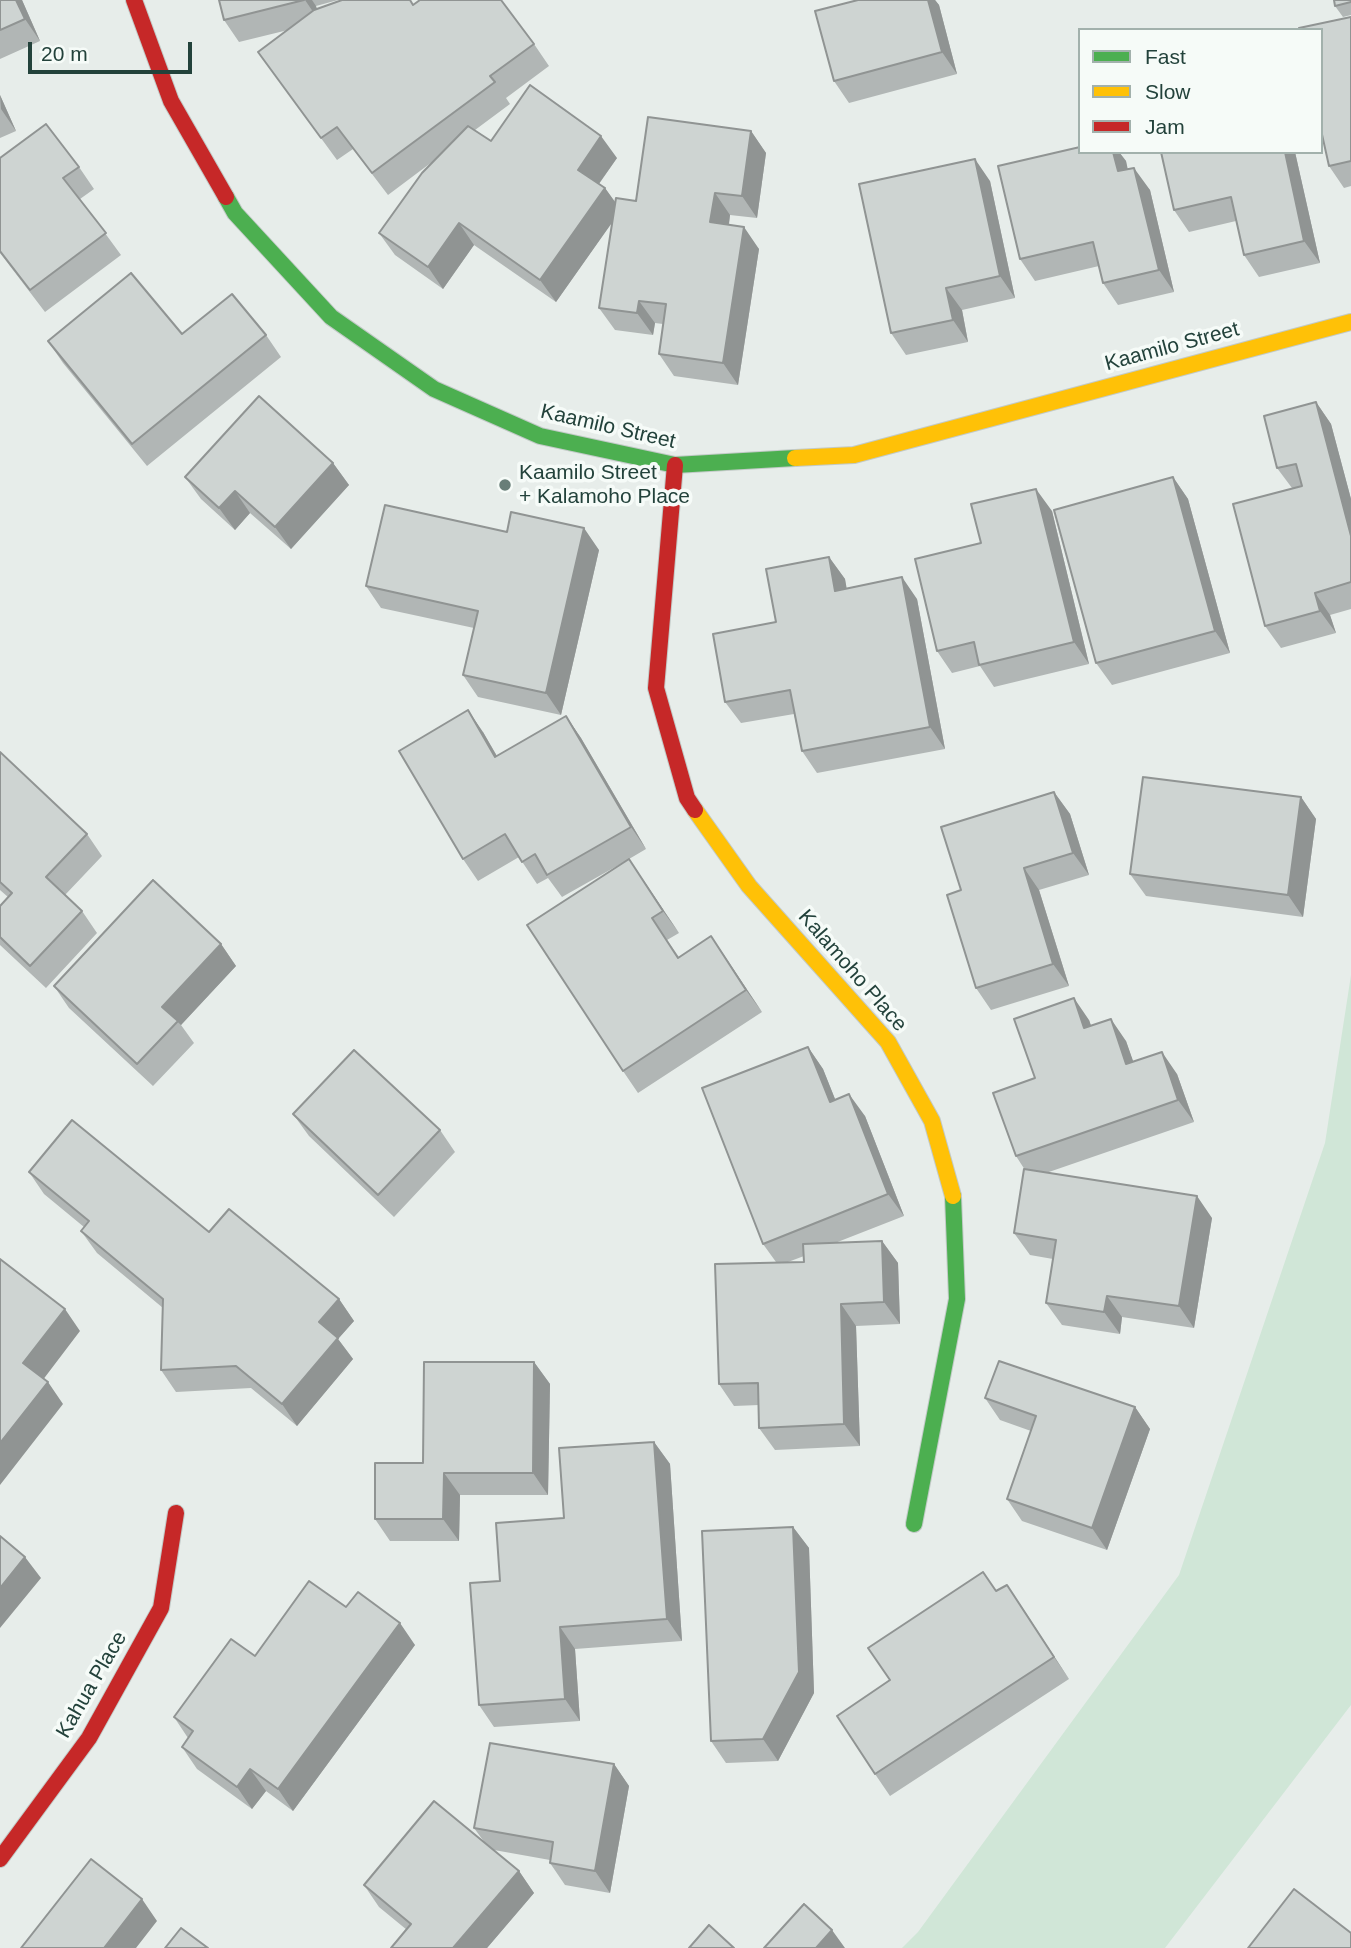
<!DOCTYPE html>
<html>
<head>
<meta charset="utf-8">
<style>
  body { margin:0 }
  #map { position:relative; width:1351px; height:1948px; overflow:hidden; background:#e7edea; font-family:Helvetica,sans-serif }
  canvas { display:block }
  .legend { position:absolute; left:1078px; top:28px; width:245px; height:126px; box-sizing:border-box; background:#f6fbf8; border:2px solid #a2b1ac; margin:0; padding:9px 12px; list-style:none; font-size:21px; color:#23423b }
  .legend li { display:flex; align-items:center; gap:14px; height:35px }
  .legend b { width:35px; border:2px solid #a2b1ac }
  .scale { position:absolute; left:28px; top:42px; width:164px; height:32px; box-sizing:border-box; border:4px solid #23423b; border-top:0; padding-left:9px; font-size:21px; line-height:24px; white-space:nowrap; color:#23423b; -webkit-text-stroke:5px #f6fbf8; paint-order:stroke }
</style>
</head>
<body>
<div id="map">
<canvas width="1351" height="1948"></canvas>
<ul class="legend">
<li><b style="height:9px;background:#4caf50"></b>Fast</li>
<li><b style="height:9px;background:#ffc107"></b>Slow</li>
<li><b style="height:9px;background:#c62828"></b>Jam</li>
</ul>
<div class="scale">20 m</div>
</div>
<script>
const ctx = document.querySelector('canvas').getContext('2d');
ctx.lineJoin = 'round';
function paint(path, color) {
  ctx.fillStyle = color;
  ctx.fill(path, 'evenodd');
}
function shape(rows) {
  const path = new Path2D();
  for (const r of rows) {
    path.moveTo(r[0], r[1]);
    for (let i = 2; i < r.length; i += 2) path.lineTo(r[i], r[i + 1]);
  }
  return path;
}
function trace(path, color, width, dash) {
  ctx.strokeStyle = color;
  ctx.lineWidth = width;
  ctx.lineCap = dash ? 'butt' : 'round';
  ctx.setLineDash(dash || []);
  ctx.stroke(path);
}
function label(font, color, halo, rows, align = 'center') {
  ctx.font = font + ' Helvetica,sans-serif';
  ctx.lineWidth = 7;
  ctx.setLineDash([]);
  ctx.textBaseline = 'middle';
  ctx.strokeStyle = halo;
  ctx.fillStyle = color;
  for (const [text, x, y, turn = 0] of rows) {
    ctx.save();
    ctx.translate(x, y);
    ctx.rotate((+turn || 0) * Math.PI / 180);
    ctx.textAlign = isNaN(turn) ? turn : align;
    if (halo) ctx.strokeText(text, 0, 0);
    ctx.fillText(text, 0, 0);
    ctx.restore();
  }
}
paint(shape([
  [1351,975,1351,1705,1165,1948,902,1948,918,1932,1179,1575,1325,1143]
]), '#d0e6d7');
const fast = shape([
  [226,197,235,213,331,317,434,389,540,436,675,465,795,458],
  [914,1524,957,1299,953,1196]
]);
const slow = shape([
  [795,458,854,455,1351,322],
  [695,810,749,886,888,1042,932,1121,953,1196]
]);
const jam = shape([
  [134,0,171,101,226,197],
  [675,465,656,688,687,798,695,810],
  [0,1859,89,1738,161,1608,176,1513]
]);
trace(fast, '#c2cac7', 18);
trace(slow, '#c2cac7', 18);
trace(jam, '#c2cac7', 18);
trace(fast, '#4caf50', 16);
trace(slow, '#ffc107', 16);
trace(jam, '#c62828', 16);
paint(shape([
  [0,0,22,0,40,41,0,59],
  [219,0,338,0,316,6,317,9,413,5,534,44,549,66,506,98,510,104,475,130,491,141,617,158,599,184,605,188,615,203,636,201,751,131,766,153,757,218,730,215,729,225,759,249,738,385,674,376,659,354,663,324,655,323,653,335,615,330,599,308,612,222,556,302,474,245,443,289,395,255,379,233,432,162,388,195,353,149,337,160,258,52,288,30,239,42,224,20],
  [858,0,935,0,939,5,957,74,849,103,834,81],
  [1351,0,1351,15,1343,17,1335,6],
  [1351,17,1351,186,1344,188,1329,166],
  [0,95,16,131,0,138],
  [1080,152,1119,152,1126,161,1127,169,1150,190,1174,292,1118,305,1103,283,1099,266,1035,281,1020,259],
  [1295,152,1320,263,1259,277,1244,255,1236,221,1189,232,1174,210],
  [0,158,79,167,94,189,80,199,121,255,45,312,0,253],
  [990,181,1015,298,962,310,968,342,906,355,891,333],
  [182,334,266,335,281,357,147,466,63,363,48,341],
  [1316,402,1331,424,1351,499,1351,609,1330,615,1336,633,1281,648,1265,626,1292,488,1277,468],
  [333,463,349,485,291,549,250,513,235,530,201,499,185,477],
  [1173,477,1188,499,1230,653,1112,685,1096,663],
  [1052,511,1089,664,994,687,980,666,952,673,937,651,981,543],
  [507,532,599,550,561,715,478,697,463,675,474,628,381,608,366,586],
  [829,557,845,579,846,588,917,599,945,749,817,773,802,751,794,714,741,723,725,702,776,622],
  [566,716,581,738,646,849,629,859,679,933,667,940,679,957,711,936,762,1012,638,1093,623,1071,624,862,562,897,548,878,537,884,519,857,478,881,463,859,483,732,497,756],
  [0,752,87,834,102,856,65,895,82,911,97,933,46,988,0,945,0,906,8,897,0,890],
  [1054,792,1070,814,1089,875,1039,890,1069,986,991,1010,976,988,961,890],
  [1301,797,1316,819,1303,917,1146,896,1130,874],
  [221,944,236,966,181,1025,194,1043,153,1086,69,1008,54,986],
  [1089,1020,1091,1026,1126,1041,1133,1062,1177,1074,1194,1122,1046,1173,1212,1218,1194,1328,1122,1317,1120,1334,1062,1325,1046,1303,1053,1259,1030,1255,1014,1233,1025,1170,1016,1156,1035,1078],
  [808,1047,823,1069,835,1099,865,1116,904,1216,835,1243,882,1241,898,1263,900,1324,856,1326,860,1446,775,1450,759,1428,759,1405,734,1406,719,1384,776,1262,763,1244],
  [804,1256,804,1262,788,1262],
  [293,1114,440,1130,455,1152,394,1217,309,1136],
  [29,1172,209,1232,339,1299,354,1321,338,1339,353,1359,297,1426,251,1388,176,1392,161,1370,163,1308,97,1253,81,1231,84,1227,44,1194],
  [534,1362,550,1384,548,1495,460,1495,459,1541,390,1541,375,1519,423,1463],
  [985,1398,1135,1407,1150,1429,1107,1550,1022,1521,1007,1499,1031,1431,1000,1420],
  [654,1442,670,1464,682,1641,575,1649,580,1721,494,1727,479,1705,500,1581,564,1518],
  [793,1527,809,1548,814,1693,778,1761,726,1763,711,1741],
  [983,1572,996,1591,1007,1585,1069,1679,890,1796,875,1774,890,1680],
  [346,1607,415,1645,293,1811,266,1791,252,1809,197,1769,182,1747,188,1738,174,1717,255,1656],
  [614,1764,629,1786,610,1893,565,1885,550,1863,550,1860,494,1850,519,1871,534,1893,487,1948,391,1948,407,1930,379,1907,364,1885,485,1843,474,1828]
]), '#b1b6b5');
paint(shape([
  [16,0,22,0,40,41,25,19],
  [305,0,312,0,316,6,320,22],
  [928,0,935,0,939,5,957,74,942,52],
  [0,95,16,131,1,109],
  [751,131,766,153,757,218,742,196],
  [601,136,617,158,593,192,578,170],
  [1113,152,1119,152,1126,161,1133,193,1118,171],
  [1285,152,1295,152,1320,263,1304,241],
  [975,159,990,181,1015,298,1000,276],
  [1134,168,1150,190,1174,292,1159,270],
  [605,188,621,210,556,302,540,280],
  [715,193,730,215,726,244,710,222],
  [459,223,474,245,443,289,428,267],
  [744,227,759,249,738,385,723,363],
  [946,288,962,310,968,342,953,320],
  [639,301,655,323,653,335,637,313],
  [1316,402,1331,424,1351,499,1351,536],
  [333,463,349,485,291,549,275,527],
  [1173,477,1188,499,1230,653,1215,631],
  [1036,489,1052,511,1089,664,1074,642],
  [235,491,250,513,235,530,219,508],
  [584,528,599,550,561,715,546,693],
  [829,557,845,579,851,612,835,591],
  [902,577,917,599,945,749,930,727],
  [1315,593,1330,615,1336,633,1320,611],
  [468,710,483,732,510,779,495,757],
  [566,716,581,738,646,849,631,827],
  [1054,792,1070,814,1089,875,1073,853],
  [1301,797,1316,819,1303,917,1288,895],
  [629,859,644,881,679,933,663,911],
  [1024,868,1039,890,1069,986,1053,964],
  [711,936,726,958,762,1012,746,990],
  [221,944,236,966,181,1025,162,1007],
  [1074,998,1089,1020,1100,1050,1084,1028],
  [1111,1019,1126,1041,1142,1086,1126,1064],
  [808,1047,823,1069,845,1124,830,1102],
  [1162,1052,1177,1074,1194,1122,1178,1100],
  [849,1094,865,1116,904,1216,888,1194],
  [1197,1196,1212,1218,1194,1328,1179,1306],
  [882,1241,898,1263,900,1324,884,1302],
  [1107,1296,1122,1317,1120,1334,1104,1312],
  [339,1299,354,1321,338,1339,353,1359,297,1426,282,1404,319,1322],
  [841,1304,856,1326,860,1446,844,1424],
  [65,1309,80,1331,39,1385,23,1363],
  [534,1362,550,1384,548,1495,533,1473],
  [48,1382,63,1404,0,1485,0,1443],
  [1135,1407,1150,1429,1107,1550,1092,1528],
  [654,1442,670,1464,682,1641,667,1619],
  [444,1473,460,1495,459,1541,443,1519],
  [793,1527,809,1548,814,1693,778,1761,763,1739],
  [25,1557,41,1578,0,1628,0,1588],
  [1007,1585,1022,1607,1069,1679,1054,1657],
  [400,1623,415,1645,293,1811,278,1789],
  [560,1627,575,1649,580,1721,565,1699],
  [614,1764,629,1786,610,1893,595,1871],
  [250,1769,266,1791,252,1809,237,1787],
  [519,1871,534,1893,487,1948,453,1948],
  [142,1899,157,1921,136,1948,104,1948],
  [832,1930,845,1948,816,1948]
]), '#909493');
const building = shape([
  [0,0,16,0,25,19,0,30,0,0],
  [219,0,304,0,224,20,219,0],
  [342,0,410,0,413,5,420,0,501,0,534,44,490,76,495,82,372,173,337,127,321,138,258,52,314,10,342,0],
  [858,0,928,0,942,52,834,81,815,11,858,0],
  [1334,0,1351,0,1351,2,1335,6,1334,0],
  [1351,17,1351,161,1329,166,1321,130,1321,30,1299,30,1299,28,1351,17],
  [530,85,601,136,578,170,605,188,540,280,459,223,428,267,379,233,422,173,468,126,491,141,530,85],
  [648,117,751,131,742,196,715,193,710,222,744,227,723,363,659,354,666,304,639,301,637,313,599,308,616,198,636,201,648,117],
  [46,124,79,167,63,178,106,233,30,290,0,251,0,158,46,124],
  [1080,147,1080,152,1113,152,1118,171,1134,168,1159,270,1103,283,1093,242,1020,259,998,166,1080,147],
  [1161,152,1285,152,1304,241,1244,255,1231,197,1174,210,1161,152],
  [975,159,1000,276,946,288,953,320,891,333,859,184,975,159],
  [131,273,182,334,232,294,266,335,132,444,48,341,131,273],
  [259,396,333,463,275,527,235,491,219,508,185,477,259,396],
  [1316,402,1351,536,1351,582,1315,593,1320,611,1265,626,1233,504,1302,486,1296,464,1277,468,1264,416,1316,402],
  [1173,477,1215,631,1096,663,1054,510,1173,477],
  [1036,489,1074,642,979,665,974,642,937,651,915,559,981,543,971,504,1036,489],
  [385,505,507,532,511,512,584,528,546,693,463,675,478,611,366,586,385,505],
  [829,557,835,591,902,577,930,727,802,751,790,690,725,702,713,634,776,622,766,569,829,557],
  [468,710,495,757,566,716,631,827,547,875,535,854,522,862,505,834,463,859,399,751,468,710],
  [0,752,87,834,46,877,82,911,30,966,0,937,0,906,12,893,0,882,0,752],
  [1143,777,1301,797,1288,895,1130,874,1143,777],
  [1054,792,1073,853,1024,868,1053,964,976,988,947,895,961,890,941,827,1054,792],
  [629,859,663,911,652,918,678,958,711,936,746,990,623,1071,527,925,629,859],
  [153,880,221,944,162,1007,178,1021,137,1064,54,986,153,880],
  [1074,998,1084,1028,1111,1019,1126,1064,1162,1052,1178,1100,1016,1156,993,1093,1035,1078,1014,1019,1074,998],
  [808,1047,830,1102,849,1094,888,1194,763,1244,702,1088,808,1047],
  [354,1050,440,1130,378,1195,293,1114,354,1050],
  [72,1120,209,1232,229,1209,339,1299,319,1322,338,1338,282,1404,236,1366,161,1370,163,1299,81,1231,89,1221,29,1172,72,1120],
  [1024,1169,1197,1196,1179,1306,1107,1296,1104,1312,1046,1303,1056,1240,1014,1233,1024,1169],
  [882,1241,884,1302,841,1304,844,1424,759,1428,758,1383,719,1384,715,1264,804,1262,803,1244,882,1241],
  [0,1259,65,1309,23,1363,48,1382,0,1443,0,1259],
  [999,1361,1135,1407,1092,1528,1007,1499,1036,1416,985,1398,999,1361],
  [424,1362,534,1362,533,1473,444,1473,443,1519,375,1519,375,1463,423,1463,424,1362],
  [654,1442,667,1619,560,1627,565,1699,479,1705,470,1583,500,1581,496,1523,564,1518,559,1448,654,1442],
  [793,1527,799,1672,763,1739,711,1741,702,1531,793,1527],
  [0,1536,25,1557,0,1588,0,1536],
  [983,1572,996,1591,1007,1585,1054,1657,875,1774,837,1716,890,1680,868,1648,983,1572],
  [309,1581,346,1607,358,1592,400,1623,278,1789,250,1769,237,1787,182,1747,193,1731,174,1717,231,1639,255,1656,309,1581],
  [490,1743,614,1764,595,1871,550,1863,553,1842,474,1828,490,1743],
  [434,1801,519,1871,453,1948,391,1948,411,1924,364,1885,434,1801],
  [91,1859,142,1899,104,1948,21,1948,91,1859],
  [1294,1889,1351,1933,1351,1948,1248,1948,1294,1889],
  [804,1904,832,1930,816,1948,764,1948,804,1904],
  [709,1925,734,1948,689,1948,709,1925],
  [181,1928,208,1948,165,1948,181,1928]
]);
paint(building, '#ced4d2');
trace(building, '#909493', 2);
for (const [x, y, r, color] of [
  [505,485,7,"#687e78"]
]) {
  const dot = new Path2D();
  dot.arc(x, y, r, 0, 2 * Math.PI);
  ctx.fillStyle = color;
  ctx.fill(dot);
  trace(dot, '#f6fbf8', 2.5);
}
label('21px', '#23423b', '#f6fbf8', [
  ["Kaamilo Street",1172,347,-15],
  ["Kaamilo Street",608,427,13],
  ["Kalamoho Place",852,971,49],
  ["Kahua Place",92,1685,-60]
]);
label('21px', '#23423b', '#f6fbf8', [
  ["Kaamilo Street",519,473],
  ["+ Kalamoho Place",519,497]
], 'left');
</script>
</body>
</html>
